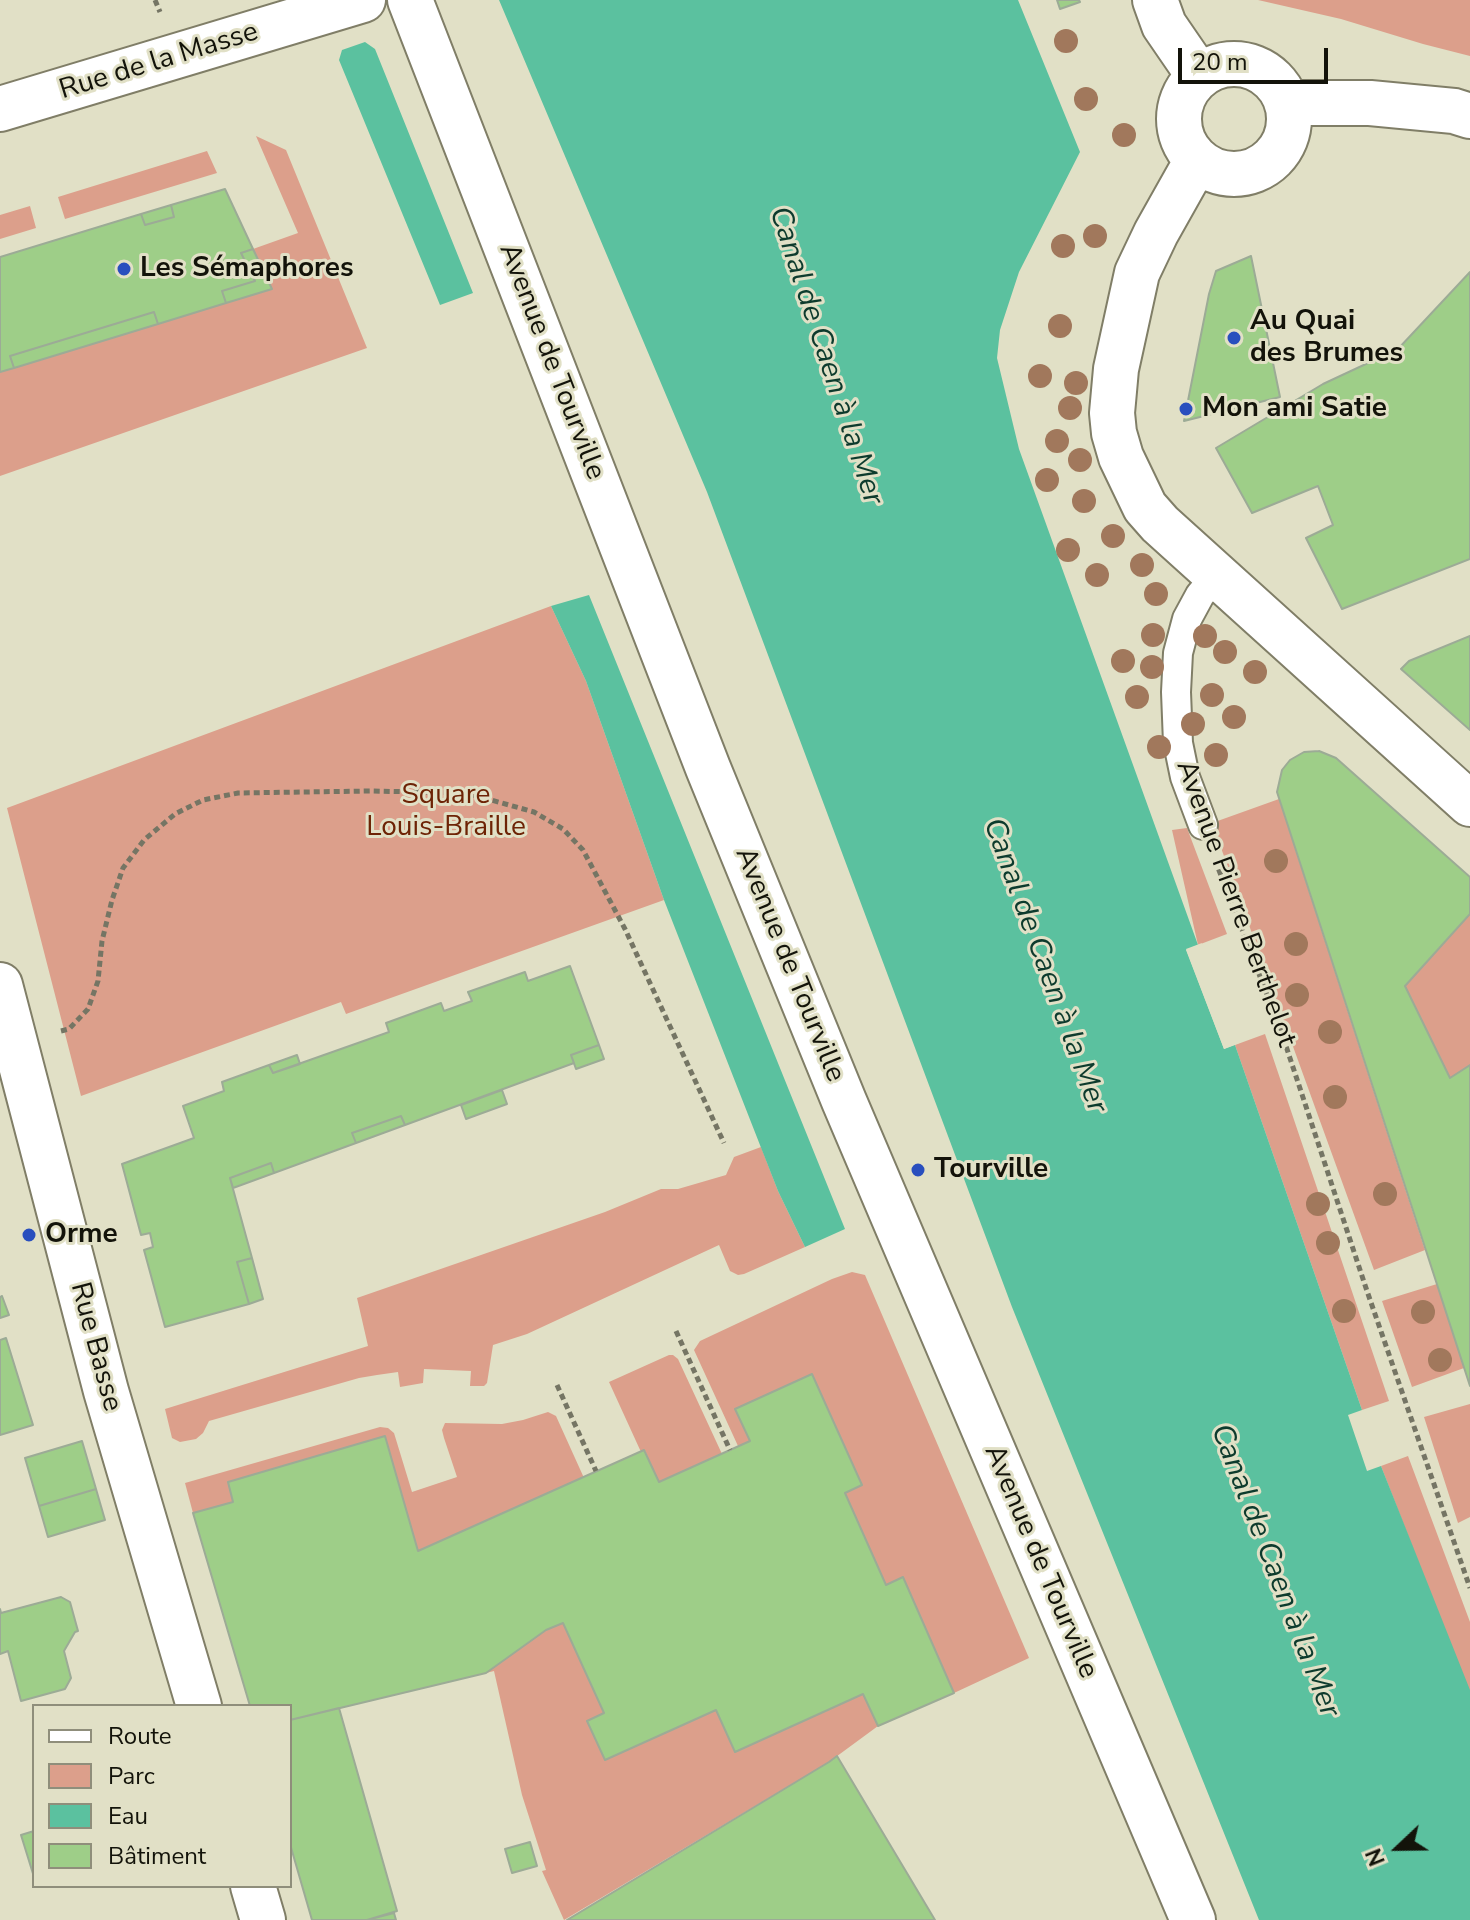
<!DOCTYPE html>
<html>
<head>
<meta charset="utf-8">
<style>
  body { margin:0 }
  #map { position:relative; width:1470px; height:1920px; overflow:hidden; background:#e1e0c6; font-family:"Nunito Sans",sans-serif }
  canvas { display:block }
  .legend { position:absolute; left:32px; top:1704px; width:260px; height:184px; box-sizing:border-box; background:#e1e0c6; border:2px solid #8f8e7b; margin:0; padding:10px 14px; list-style:none; font-size:24px; color:#13130a }
  .legend li { display:flex; align-items:center; gap:16px; height:40px }
  .legend b { width:40px; border:2px solid #8f8e7b }
  .north { position:absolute; left:1358px; top:1808px; width:80px; height:80px; -webkit-text-stroke:6px #e1e0c6; paint-order:stroke; rotate:248deg; font-size:22px; font-weight:700; line-height:32px; text-align:center; color:#13130a }
  .north::after { content:''; display:block; margin:auto; width:28px; height:36px; background:#13130a; clip-path:polygon(50% 0,100% 100%,50% 72%,0 100%) }
  .scale { position:absolute; left:1178px; top:48px; width:150px; height:36px; box-sizing:border-box; border:4px solid #13130a; border-top:0; padding-left:10px; font-size:24px; line-height:28px; white-space:nowrap; color:#13130a; -webkit-text-stroke:6px #e1e0c6; paint-order:stroke }
</style>
</head>
<body>
<div id="map">
<canvas width="1470" height="1920"></canvas>
<ul class="legend">
<li><b style="height:10px;background:#fff"></b>Route</li>
<li><b style="height:22px;background:#dc9f8b"></b>Parc</li>
<li><b style="height:22px;background:#5bc19f"></b>Eau</li>
<li><b style="height:22px;background:#9ece88"></b>Bâtiment</li>
</ul>
<div class="north">N</div>
<div class="scale">20 m</div>
</div>
<script>
const ctx = document.querySelector('canvas').getContext('2d');
ctx.lineJoin = 'round';
function paint(path, color) {
  ctx.fillStyle = color;
  ctx.fill(path, 'evenodd');
}
function shape(rows) {
  const path = new Path2D();
  for (const r of rows) {
    if (r.length === 3) {
      path.moveTo(r[0] + r[2], r[1]);
      path.arc(r[0], r[1], r[2], 0, 2 * Math.PI);
      continue;
    }
    path.moveTo(r[0], r[1]);
    for (let i = 2; i < r.length; i += 2) path.lineTo(r[i], r[i + 1]);
  }
  return path;
}
function trace(path, color, width, dash) {
  ctx.strokeStyle = color;
  ctx.lineWidth = width;
  ctx.lineCap = dash ? 'butt' : 'round';
  ctx.setLineDash(dash || []);
  ctx.stroke(path);
}
function label(font, color, halo, rows, align = 'center') {
  ctx.font = font + ' "Nunito Sans",sans-serif';
  ctx.lineWidth = 6;
  ctx.setLineDash([]);
  ctx.textBaseline = 'middle';
  ctx.strokeStyle = halo;
  ctx.fillStyle = color;
  for (const [text, x, y, turn = 0] of rows) {
    ctx.save();
    ctx.translate(x, y);
    ctx.rotate((+turn || 0) * Math.PI / 180);
    ctx.textAlign = isNaN(turn) ? turn : align;
    if (halo) ctx.strokeText(text, 0, 0);
    ctx.fillText(text, 0, 0);
    ctx.restore();
  }
}
paint(shape([
  [1258,0,1470,0,1470,56,1423,44,1341,19],
  [256,136,286,150,367,348,0,476,0,372,272,289,253,249,298,233],
  [207,151,217,173,65,219,58,197],
  [30,206,36,228,0,239,0,215],
  [551,606,586,681,664,900,346,1014,341,1002,81,1096,7,808],
  [1279,799,1425,1250,1374,1270,1212,823],
  [1187,828,1227,934,1198,945,1172,830],
  [1470,914,1470,1065,1450,1078,1405,986],
  [1265,1034,1389,1401,1362,1410,1235,1045],
  [761,1147,778,1191,805,1247,744,1274,738,1275,730,1271,719,1245,527,1334,493,1345,487,1383,484,1386,470,1386,471,1371,424,1369,423,1383,400,1387,398,1372,377,1375,359,1378,209,1421,203,1433,196,1439,180,1442,172,1438,165,1409,368,1346,357,1298,605,1212,661,1189,678,1189,726,1175,734,1157],
  [852,1272,865,1275,1029,1658,954,1693,903,1578,886,1585,845,1493,862,1485,811,1375,735,1409,750,1441,738,1446,694,1350,700,1341,832,1279],
  [1437,1284,1464,1368,1412,1387,1382,1301],
  [669,1355,673,1355,678,1359,722,1454,659,1482,645,1451,641,1452,609,1382],
  [1470,1404,1470,1517,1458,1523,1424,1417],
  [548,1412,556,1416,584,1478,418,1551,385,1437,228,1482,233,1502,193,1513,185,1483,380,1427,388,1428,394,1433,412,1492,457,1477,444,1438,442,1430,445,1423,502,1424,523,1420],
  [1408,1456,1470,1622,1470,1695,1381,1466],
  [563,1623,604,1713,588,1721,716,1710,735,1752,863,1694,878,1726,829,1762,564,1920,542,1871,546,1870,522,1795,494,1671,486,1673,546,1630]
]), '#dc9f8b');
paint(shape([
  [499,0,1018,0,1080,152,1019,272,1000,330,997,358,1019,449,1198,945,1186,950,1224,1049,1235,1045,1362,1410,1348,1415,1367,1471,1381,1466,1470,1690,1470,1920,1259,1920,1012,1307,707,492],
  [365,42,375,49,473,293,440,305,339,60,342,50],
  [589,595,845,1229,805,1247,778,1191,664,900,586,681,551,606]
]), '#5bc19f');
paint(shape([
  [1202,943,1200,948,1191,951,1226,1044,1235,1041,1239,1043,1224,1049,1186,949]
]), '#e1e0c6');
const building = shape([
  [1057,0,1079,0,1080,2,1060,9,1057,0],
  [225,189,253,249,241,253,255,281,222,291,226,303,158,324,154,312,10,356,14,368,0,372,0,257,141,214,145,225,174,217,171,205,225,189],
  [171,205,174,217,145,225,141,214,171,205],
  [253,249,272,289,226,303,222,291,255,281,241,253,253,249],
  [1251,256,1280,397,1184,421,1209,294,1216,271,1251,256],
  [1470,272,1470,559,1342,609,1306,538,1333,525,1318,486,1252,513,1216,448,1323,384,1398,349,1470,272],
  [154,312,158,324,14,368,10,356,154,312],
  [1470,636,1470,730,1401,669,1409,661,1470,636],
  [1319,751,1336,758,1470,877,1470,914,1405,986,1450,1078,1470,1065,1470,1386,1277,792,1282,770,1290,760,1304,752,1319,751],
  [570,966,599,1045,571,1055,574,1063,405,1125,401,1116,352,1133,356,1143,274,1173,271,1163,230,1178,252,1258,237,1262,249,1304,165,1327,144,1250,153,1247,150,1233,141,1235,122,1164,194,1138,183,1106,224,1091,222,1082,269,1065,273,1073,389,1032,386,1023,441,1003,444,1011,472,1001,468,992,525,972,528,981,570,966],
  [599,1045,604,1059,576,1069,571,1055,599,1045],
  [297,1055,300,1064,273,1073,269,1065,297,1055],
  [502,1090,507,1104,466,1119,461,1105,502,1090],
  [401,1116,405,1125,356,1143,352,1133,401,1116],
  [271,1163,274,1173,233,1188,230,1178,271,1163],
  [252,1258,263,1299,249,1304,237,1262,252,1258],
  [2,1296,9,1315,0,1318,0,1297,2,1296],
  [6,1338,33,1425,0,1435,0,1340,6,1338],
  [812,1374,862,1485,845,1493,886,1585,903,1577,954,1693,878,1726,863,1694,735,1752,716,1710,605,1760,587,1721,604,1713,563,1623,546,1630,486,1673,290,1720,290,1706,250,1706,193,1513,233,1502,228,1482,385,1436,418,1551,644,1450,659,1482,750,1441,735,1409,812,1374],
  [82,1441,96,1489,39,1506,25,1458,82,1441],
  [96,1489,105,1520,48,1537,39,1506,96,1489],
  [61,1597,70,1602,78,1631,75,1632,64,1651,71,1678,65,1689,21,1701,8,1651,0,1654,0,1609,1,1613,61,1597],
  [339,1708,397,1911,367,1920,312,1920,290,1844,290,1720,339,1708],
  [837,1756,935,1920,567,1920,829,1762,837,1756],
  [34,1831,34,1877,21,1835,34,1831],
  [530,1842,537,1866,512,1873,505,1849,530,1842],
  [394,1913,396,1920,367,1920,394,1913]
]);
paint(building, '#9ece88');
trace(building, '#9cab96', 2);
const lane = shape([
  [1203,825,1185,777,1178,743,1176,692,1178,653,1187,619,1200,595,1217,575]
]);
const street = shape([
  [1155,0,1164,25,1199,76],
  [0,985,106,1391,199,1706],
  [253,1886,263,1920]
]);
const secondary = shape([
  [410,0,708,768,844,1101,1193,1920],
  [1234,119,55],
  [1287,103,1370,103,1454,111,1470,116],
  [0,109,363,0],
  [1197,160,1156,233,1137,273,1116,369,1112,413,1114,433,1121,457,1145,507,1160,524,1470,804]
]);
trace(lane, '#807e67', 32);
trace(street, '#807e67', 48);
trace(secondary, '#807e67', 48);
trace(shape([
  [155,0,160,12],
  [1215,860,1281,1031,1367,1291,1470,1588],
  [61,1031,69,1029,88,1009,98,981,102,941,112,900,123,868,144,840,175,814,203,800,238,793,370,791,466,793,534,812,563,829,583,850,625,929,724,1143],
  [676,1331,730,1450],
  [557,1385,596,1471]
]), '#757564', 5, [6, 4]);
trace(lane, '#fff', 28);
trace(street, '#fff', 44);
trace(secondary, '#fff', 44);
ctx.fillStyle = '#a1785c';
for (const [x, y] of [
  [1066,41],
  [1086,99],
  [1124,135],
  [1095,236],
  [1063,246],
  [1060,326],
  [1040,376],
  [1076,383],
  [1070,408],
  [1057,441],
  [1080,460],
  [1047,480],
  [1084,501],
  [1113,536],
  [1068,550],
  [1142,565],
  [1097,575],
  [1156,594],
  [1153,635],
  [1205,636],
  [1225,652],
  [1123,661],
  [1152,667],
  [1255,672],
  [1212,695],
  [1137,697],
  [1234,717],
  [1193,724],
  [1159,747],
  [1216,755],
  [1276,861],
  [1296,944],
  [1297,995],
  [1330,1032],
  [1335,1097],
  [1385,1194],
  [1318,1204],
  [1328,1243],
  [1344,1311],
  [1423,1312],
  [1440,1360]
]) {
  ctx.beginPath();
  ctx.arc(x, y, 12, 0, 2 * Math.PI);
  ctx.fill();
}
for (const [x, y, r, color] of [
  [124,269,8,"#294fbe"],
  [1234,338,8,"#294fbe"],
  [1186,409,8,"#294fbe"],
  [918,1170,8,"#294fbe"],
  [29,1235,8,"#294fbe"]
]) {
  const dot = new Path2D();
  dot.arc(x, y, r, 0, 2 * Math.PI);
  ctx.fillStyle = color;
  ctx.fill(dot);
  trace(dot, '#e1e0c6', 3);
}
label('28px', '#13130a', '#e1e0c6', [
  ["Rue de la Masse",159,62,-17],
  ["Avenue de Tourville",551,362,69],
  ["Avenue Pierre Berthelot",1235,904,70],
  ["Avenue de Tourville",789,965,68],
  ["Rue Basse",95,1347,75],
  ["Avenue de Tourville",1040,1562,67]
]);
label('bold 28px', '#13130a', '#e1e0c6', [
  ["Les Sémaphores",140,269],
  ["Au Quai",1250,322],
  ["des Brumes",1250,354],
  ["Mon ami Satie",1202,409],
  ["Tourville",934,1170],
  ["Orme",45,1235]
], 'left');
label('28px', '#6d2305', '#e1e0c6', [
  ["Square",446,796],
  ["Louis-Braille",446,828]
]);
label('italic 30px', '#0d3b2d', '#e1e0c6', [
  ["Canal de Caen à la Mer",825,356,72],
  ["Canal de Caen à la Mer",1044,966,70],
  ["Canal de Caen à la Mer",1274,1571,69]
]);
</script>
</body>
</html>
